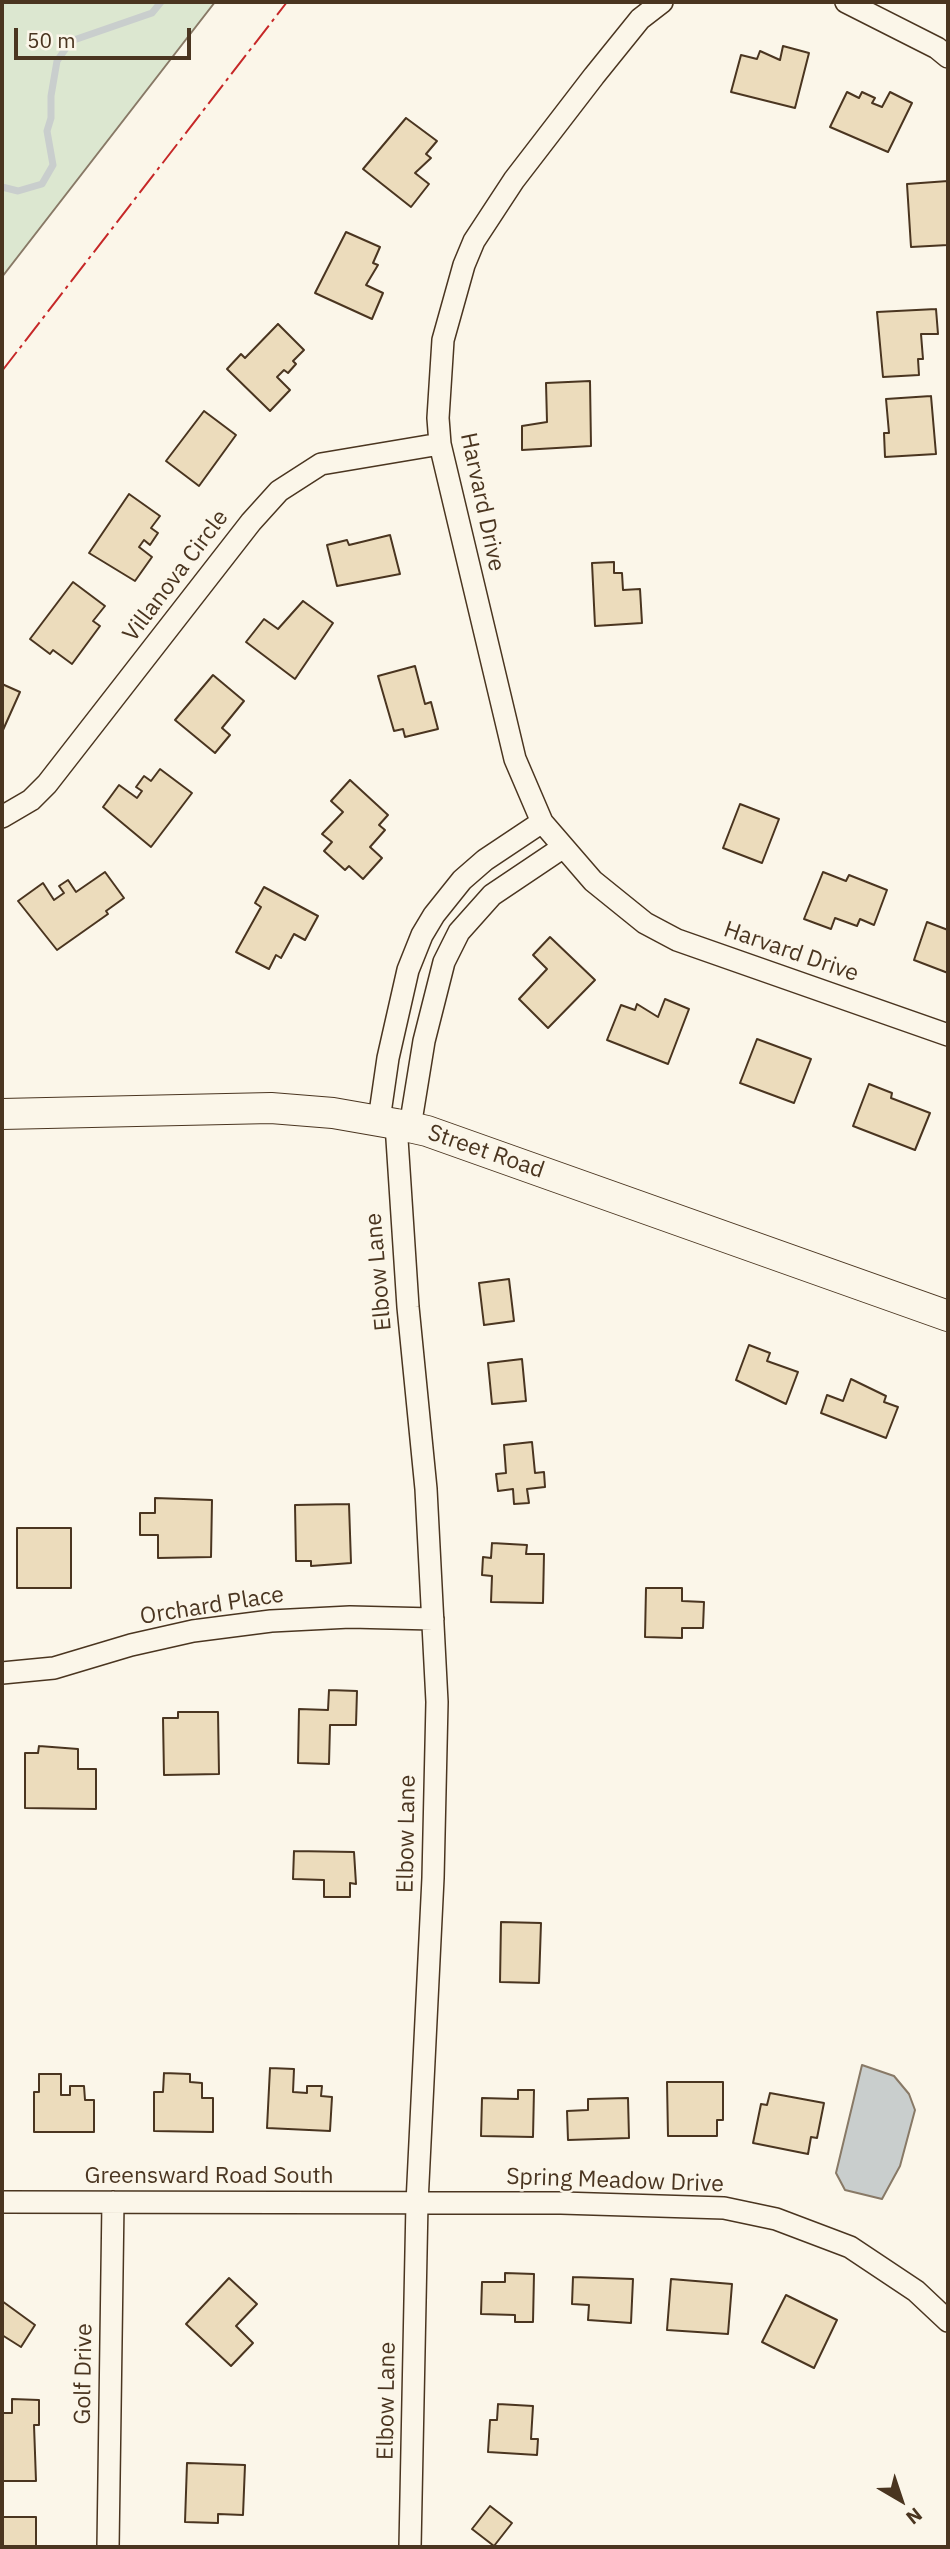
<!DOCTYPE html>
<html>
<head>
<meta charset="utf-8">
<style>
  body { margin:0 }
  #map { position:relative; width:950px; height:2549px; overflow:hidden; background:#fbf6e9; font-family:"IBM Plex Sans",sans-serif }
  canvas { display:block }
  .frame { position:absolute; inset:0; border:4px solid #4a3520; pointer-events:none }
  .north { position:absolute; left:866px; top:2465px; width:70px; height:70px; -webkit-text-stroke:5px #fbf6e9; paint-order:stroke; rotate:141deg; font-size:19px; font-weight:700; line-height:28px; text-align:center; color:#4a3520 }
  .north::after { content:''; display:block; margin:auto; width:24px; height:32px; background:#4a3520; clip-path:polygon(50% 0,100% 100%,50% 72%,0 100%) }
  .scale { position:absolute; left:14px; top:28px; width:177px; height:32px; box-sizing:border-box; border:4px solid #4a3520; border-top:0; padding-left:9px; font-size:21px; line-height:24px; white-space:nowrap; color:#4a3520; -webkit-text-stroke:5px #fbf6e9; paint-order:stroke }
</style>
</head>
<body>
<div id="map">
<canvas width="950" height="2549"></canvas>
<div class="frame"></div>
<div class="north">N</div>
<div class="scale">50 m</div>
</div>
<script>
const ctx = document.querySelector('canvas').getContext('2d');
ctx.lineJoin = 'round';
function paint(path, color) {
  ctx.fillStyle = color;
  ctx.fill(path, 'evenodd');
}
function shape(rows) {
  const path = new Path2D();
  for (const r of rows) {
    path.moveTo(r[0], r[1]);
    for (let i = 2; i < r.length; i += 2) path.lineTo(r[i], r[i + 1]);
  }
  return path;
}
function trace(path, color, width, dash) {
  ctx.strokeStyle = color;
  ctx.lineWidth = width;
  ctx.lineCap = dash ? 'butt' : 'round';
  ctx.setLineDash(dash || []);
  ctx.stroke(path);
}
function label(font, color, halo, rows, align = 'center') {
  ctx.font = font + ' "IBM Plex Sans",sans-serif';
  ctx.lineWidth = 5;
  ctx.setLineDash([]);
  ctx.textBaseline = 'middle';
  ctx.strokeStyle = halo;
  ctx.fillStyle = color;
  for (const [text, x, y, turn = 0] of rows) {
    ctx.save();
    ctx.translate(x, y);
    ctx.rotate((+turn || 0) * Math.PI / 180);
    ctx.textAlign = isNaN(turn) ? turn : align;
    if (halo) ctx.strokeText(text, 0, 0);
    ctx.fillText(text, 0, 0);
    ctx.restore();
  }
}
const green = shape([
  [2,2,215,2,2,277,2,2]
]);
paint(green, '#dce7d0');
trace(green, '#887966', 2);
const water = shape([
  [862,2065,894,2076,909,2094,915,2110,900,2166,882,2199,845,2190,836,2173,862,2065]
]);
paint(water, '#c9cecd');
trace(water, '#887966', 2);
trace(shape([
  [2,187,18,191,42,184,53,165,47,131,51,118,51,96,57,61,71,41,152,13,161,2]
]), '#c9cecd', 7);
const building = shape([
  [783,46,809,53,795,108,731,92,741,55,757,59,760,51,780,60,783,46],
  [847,92,859,98,862,92,875,98,872,103,882,107,890,92,912,103,888,152,830,127,847,92],
  [406,118,437,141,426,154,431,158,415,173,429,184,411,207,363,169,406,118],
  [948,181,948,245,911,247,907,184,948,181],
  [346,232,380,247,373,263,378,265,366,285,383,293,372,319,315,293,346,232],
  [936,309,938,334,921,334,923,359,918,359,919,375,883,377,877,312,936,309],
  [278,324,304,350,293,361,296,364,288,373,284,370,277,377,290,390,270,411,227,369,241,354,245,358,278,324],
  [590,381,591,446,522,450,522,426,547,422,546,383,590,381],
  [931,396,936,454,885,457,884,433,889,433,886,399,931,396],
  [204,411,236,435,199,486,166,461,204,411],
  [129,494,160,516,151,528,158,533,150,545,144,540,139,547,152,557,135,581,89,553,129,494],
  [390,535,400,574,337,586,327,545,347,540,349,545,390,535],
  [614,562,614,573,622,573,623,590,640,589,642,623,595,626,592,563,614,562],
  [73,582,105,606,93,621,100,626,72,664,53,650,50,654,30,639,73,582],
  [303,601,333,623,295,679,246,642,264,619,278,629,303,601],
  [415,666,425,704,431,702,438,729,405,737,403,729,394,731,378,676,415,666],
  [213,675,244,701,222,728,230,735,215,753,175,720,213,675],
  [2,684,20,692,3,730,2,729,2,684],
  [160,769,192,793,151,847,103,807,119,785,137,798,142,791,136,787,144,776,151,781,160,769],
  [350,780,388,815,379,825,385,830,370,847,382,858,363,879,349,866,345,870,324,851,332,842,322,834,343,812,331,801,350,780],
  [740,804,779,819,762,863,723,848,740,804],
  [105,872,124,898,106,911,108,914,57,950,18,901,43,883,54,900,64,893,59,886,68,880,76,892,105,872],
  [823,872,846,881,849,875,887,890,874,925,860,919,857,926,835,918,831,929,804,919,823,872],
  [264,887,318,916,305,940,294,934,281,958,276,955,269,969,236,952,261,907,255,903,264,887],
  [927,922,948,930,948,973,914,960,927,922],
  [550,937,595,980,548,1028,519,999,547,969,533,955,550,937],
  [665,999,689,1009,668,1064,607,1040,621,1005,635,1010,637,1004,658,1017,665,999],
  [757,1039,811,1059,794,1103,740,1083,757,1039],
  [869,1084,892,1093,891,1098,930,1113,915,1150,853,1126,869,1084],
  [509,1279,514,1321,484,1325,479,1283,509,1279],
  [749,1345,770,1353,767,1361,798,1372,786,1404,736,1380,749,1345],
  [522,1359,526,1401,492,1404,488,1363,522,1359],
  [851,1379,886,1396,884,1402,898,1407,886,1438,821,1413,827,1395,843,1401,851,1379],
  [532,1442,535,1473,544,1472,545,1487,527,1489,529,1503,514,1504,513,1489,498,1491,496,1474,506,1473,504,1445,532,1442],
  [155,1498,212,1500,211,1557,158,1558,158,1535,140,1535,140,1513,155,1513,155,1498],
  [349,1504,351,1563,311,1566,311,1561,296,1561,295,1505,349,1504],
  [17,1528,71,1528,71,1588,17,1588,17,1528],
  [492,1543,527,1545,526,1554,544,1554,543,1603,491,1602,492,1576,482,1575,483,1557,491,1558,492,1543],
  [646,1588,682,1588,682,1601,704,1602,703,1628,682,1628,682,1638,645,1637,646,1588],
  [329,1690,357,1691,356,1725,330,1725,329,1764,298,1763,299,1709,328,1710,329,1690],
  [178,1712,218,1712,219,1774,164,1775,163,1718,178,1718,178,1712],
  [39,1746,78,1749,78,1769,96,1769,96,1809,25,1808,25,1753,38,1753,39,1746],
  [294,1851,354,1852,356,1884,350,1883,350,1897,324,1897,324,1880,293,1879,294,1851],
  [501,1922,541,1923,539,1983,500,1982,501,1922],
  [270,2068,294,2069,293,2092,307,2093,307,2086,322,2086,321,2096,332,2097,330,2131,267,2128,270,2068],
  [164,2073,190,2074,190,2082,202,2083,202,2098,213,2098,213,2132,154,2131,154,2092,163,2092,164,2073],
  [39,2074,61,2074,61,2095,70,2095,70,2086,84,2086,85,2100,94,2100,94,2132,34,2132,34,2092,39,2092,39,2074],
  [667,2082,723,2082,723,2120,717,2120,717,2136,668,2136,667,2082],
  [518,2090,534,2090,533,2137,481,2136,482,2098,518,2099,518,2090],
  [770,2093,824,2103,817,2138,811,2137,808,2154,753,2143,761,2104,767,2105,770,2093],
  [628,2098,629,2138,568,2140,567,2111,588,2110,588,2099,628,2098],
  [505,2273,534,2274,533,2322,515,2322,515,2315,481,2314,482,2282,505,2282,505,2273],
  [573,2277,633,2279,631,2323,588,2320,589,2305,572,2304,573,2277],
  [229,2278,257,2304,236,2326,253,2343,231,2366,186,2324,229,2278],
  [671,2279,732,2284,728,2334,667,2330,671,2279],
  [786,2295,837,2320,814,2368,762,2342,786,2295],
  [2,2301,35,2325,21,2347,2,2335,2,2301],
  [12,2399,39,2400,39,2425,34,2425,36,2481,2,2481,2,2413,12,2413,12,2399],
  [498,2404,533,2406,531,2439,538,2439,537,2455,488,2452,490,2420,497,2420,498,2404],
  [187,2463,245,2465,243,2515,218,2514,218,2523,185,2522,187,2463],
  [490,2506,512,2523,494,2546,472,2529,490,2506],
  [2,2517,36,2517,36,2547,2,2547,2,2517]
]);
paint(building, '#ecdcbc');
trace(building, '#4a3520', 2);
const street = shape([
  [662,2,640,19,594,76,514,180,474,241,464,265,443,340,438,418,440,444,515,759,542,822,593,881,645,923,677,940,948,1035],
  [846,2,937,48,948,57],
  [2,817,31,800,47,784,251,522,279,491,321,464,440,444],
  [379,1120,388,1058,408,970,422,935,434,915,462,880,485,860,542,822],
  [396,1124,408,1307,426,1489,437,1702,433,1878,417,2203,410,2547],
  [410,1127,424,1041,444,962,459,932,492,895,562,848],
  [2,1673,54,1668,131,1645,193,1631,271,1621,350,1617,433,1619],
  [2,2202,561,2203,724,2208,776,2219,850,2247,916,2291,948,2321],
  [108,2547,113,2202]
]);
const secondary = shape([
  [2,1114,271,1108,333,1113,396,1124,427,1131,948,1316]
]);
trace(street, '#4a3520', 24);
trace(secondary, '#4a3520', 32);
trace(street, '#fbf6e9', 21);
trace(secondary, '#fbf6e9', 30);
trace(shape([
  [2,371,287,2]
]), '#c62828', 2, [24, 5, 3.5, 5]);
label('23px', '#4a3520', '#fbf6e9', [
  ["Harvard Drive",482,502,78],
  ["Villanova Circle",176,576,-53],
  ["Harvard Drive",791,952,19],
  ["Street Road",486,1152,19],
  ["Elbow Lane",379,1272,-95],
  ["Orchard Place",212,1606,-9],
  ["Elbow Lane",407,1834,-89],
  ["Greensward Road South",209,2176],
  ["Spring Meadow Drive",615,2181,2],
  ["Golf Drive",84,2374,-89],
  ["Elbow Lane",387,2401,-89]
]);
</script>
</body>
</html>
